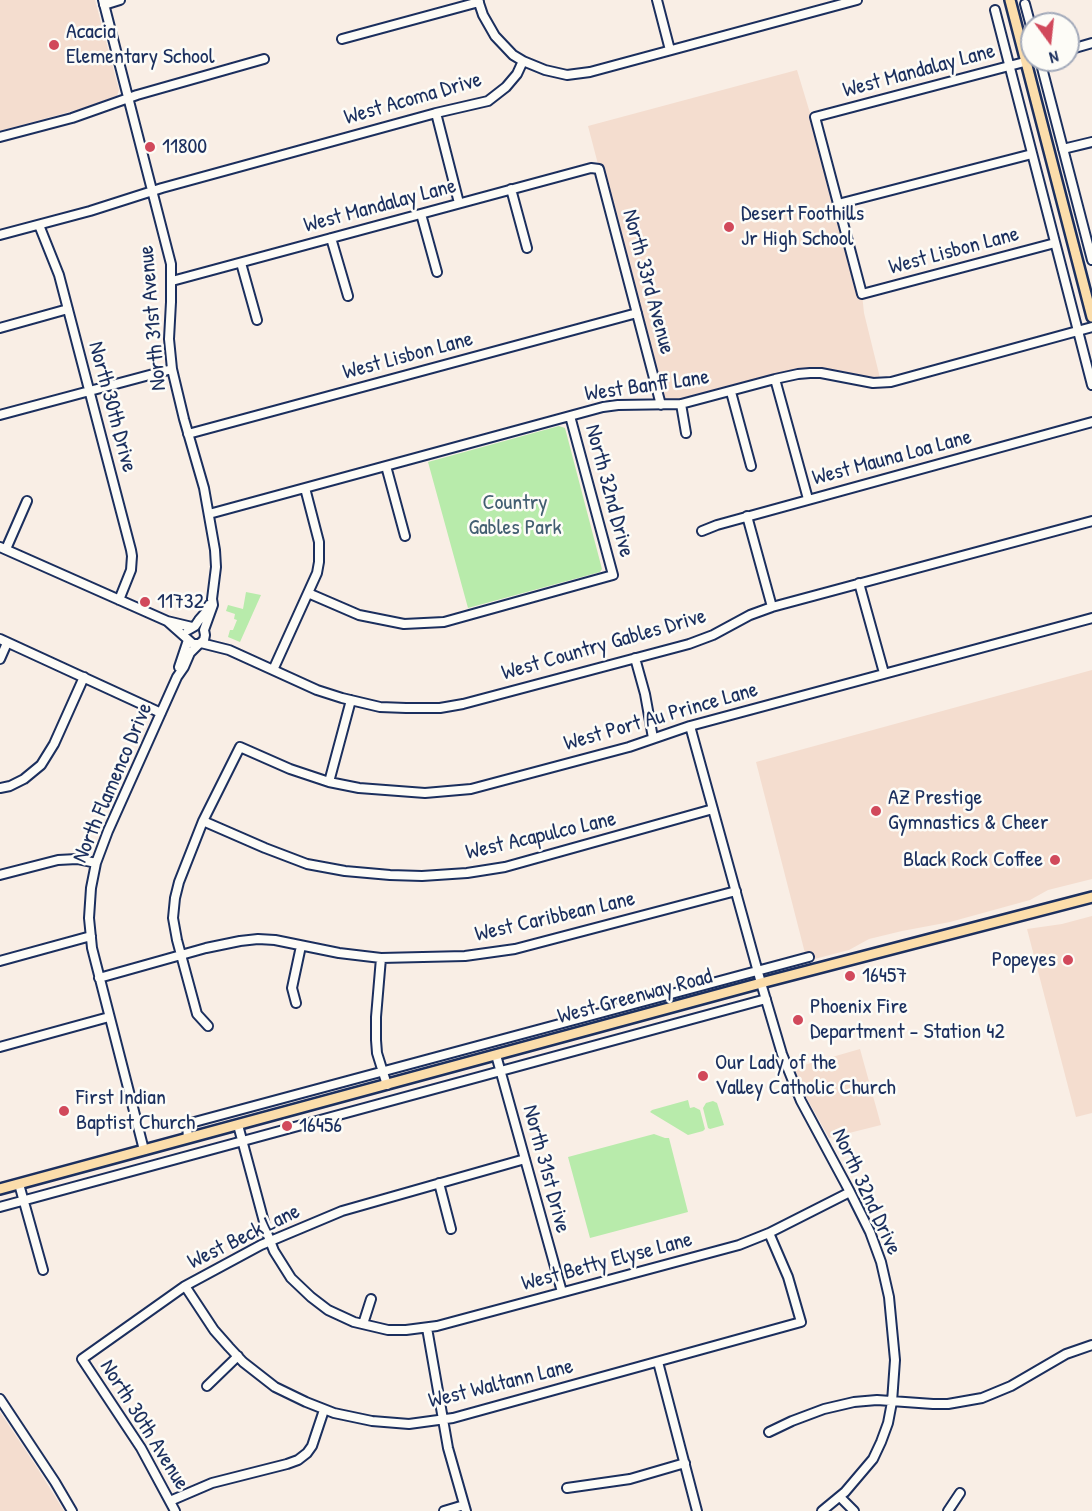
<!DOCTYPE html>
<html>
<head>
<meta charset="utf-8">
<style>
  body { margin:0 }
  #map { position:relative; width:1092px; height:1511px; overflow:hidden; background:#f9eee5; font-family:"Patrick Hand",sans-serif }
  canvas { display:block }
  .north { position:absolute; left:1020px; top:12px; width:60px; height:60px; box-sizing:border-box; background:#fdfcf7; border:2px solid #a3aaba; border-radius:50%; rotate:165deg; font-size:16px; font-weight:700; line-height:24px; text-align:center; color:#1b2f5e }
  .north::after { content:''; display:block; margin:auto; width:21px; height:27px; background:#d1495b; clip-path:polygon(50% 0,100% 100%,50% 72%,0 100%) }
</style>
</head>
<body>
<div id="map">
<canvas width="1092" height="1511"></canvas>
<div class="north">N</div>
</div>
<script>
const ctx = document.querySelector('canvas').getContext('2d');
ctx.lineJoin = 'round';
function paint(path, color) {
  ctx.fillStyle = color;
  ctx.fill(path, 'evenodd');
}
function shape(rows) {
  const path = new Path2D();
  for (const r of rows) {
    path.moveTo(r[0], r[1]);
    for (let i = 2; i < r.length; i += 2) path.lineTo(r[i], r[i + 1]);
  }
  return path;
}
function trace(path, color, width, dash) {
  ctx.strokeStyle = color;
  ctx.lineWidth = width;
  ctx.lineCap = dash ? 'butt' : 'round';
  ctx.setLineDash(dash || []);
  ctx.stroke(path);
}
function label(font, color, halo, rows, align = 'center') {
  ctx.font = font + ' "Patrick Hand",sans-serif';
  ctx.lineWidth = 5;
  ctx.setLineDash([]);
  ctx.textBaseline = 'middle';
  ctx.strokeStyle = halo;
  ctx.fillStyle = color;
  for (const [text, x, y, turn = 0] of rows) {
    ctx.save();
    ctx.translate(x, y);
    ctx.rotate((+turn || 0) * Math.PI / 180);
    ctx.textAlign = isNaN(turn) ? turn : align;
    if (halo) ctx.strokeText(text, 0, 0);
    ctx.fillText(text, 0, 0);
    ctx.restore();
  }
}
paint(shape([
  [0,0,95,0,119,90,117,96,80,109,0,131],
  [797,70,810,113,815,117,862,294,864,313,881,382,810,373,661,405,588,126],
  [1092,670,1092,879,1048,890,1030,900,950,922,902,931,869,939,849,950,807,961,756,762],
  [1092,916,1092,1113,1076,1117,1027,929,1062,924],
  [860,1049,881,1125,829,1138,805,1095,794,1068],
  [0,1412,36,1466,64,1511,0,1511]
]), '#f4ddcf');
paint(shape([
  [559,426,565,428,602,569,600,572,468,608,428,462],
  [246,592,261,595,240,642,228,637,230,630,233,630,237,620,234,619,235,614,226,611,228,605,243,609],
  [688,1100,690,1108,694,1107,700,1110,705,1129,703,1131,688,1135,650,1112,652,1110],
  [713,1101,717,1103,724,1125,710,1129,708,1128,703,1108,706,1103],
  [654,1134,665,1138,669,1138,688,1212,590,1238,568,1157]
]), '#b8ebab');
const minor = shape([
  [103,0,171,264,171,302,169,339,172,369,184,419,204,488,215,550,216,567,212,599,213,605,204,630,205,635,204,640,199,644,193,644,167,621],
  [478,0,483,15,495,36,513,55,523,61],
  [657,0,670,50],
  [1025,4,1032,30],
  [104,5,120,0],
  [995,10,1092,385],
  [342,39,479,2],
  [1068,50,1092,43],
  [1032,60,815,117,862,294,1055,243],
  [1040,60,1092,260],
  [436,113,459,203],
  [0,137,72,118,137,95,264,59],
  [1063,149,1092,142],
  [511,189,527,248],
  [838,204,1032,154],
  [421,214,437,272],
  [39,225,59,275,131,550,132,556,131,570,119,600],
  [0,235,90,211,162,188,436,113,488,101,506,87,517,74,523,61,545,70,567,75,590,72,857,0],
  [331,238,348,296],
  [241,263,257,320],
  [172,281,591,168,599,169,661,405],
  [0,328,68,309],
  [775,379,808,499],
  [731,392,751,466],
  [681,404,686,433],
  [0,415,172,369],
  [188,434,637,313],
  [386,466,405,536],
  [209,514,603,407,618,405,681,404,775,379,798,374,810,373,821,373,873,383,891,382,1092,327],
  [747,516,772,607],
  [702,531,717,525,1092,422],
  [0,547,167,621,192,627],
  [6,549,27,501],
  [859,583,884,673],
  [308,593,359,615,404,624,444,622,613,575,570,416],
  [188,630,195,626,199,620,206,612,209,605],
  [0,639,161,713],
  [201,643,229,650,317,690,342,698,380,707,406,708,440,708,463,704,689,644,713,635,750,615,772,607,1092,521],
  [635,658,645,694,653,738],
  [0,659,7,643],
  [179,667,188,640],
  [273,670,317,573,319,562,319,542,305,488],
  [690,726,761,983,782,1054,801,1101,850,1192,870,1232,881,1262,889,1297,895,1360,892,1402,888,1423,881,1442,873,1459,845,1492,822,1511],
  [329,782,351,700],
  [0,788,10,786,24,779,41,765,54,744,84,677],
  [203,821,265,848,307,864,345,871,390,875,422,876,467,873,505,867,713,809],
  [0,875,58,860,77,859,96,863],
  [381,958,376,1017,376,1040,377,1053,387,1085],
  [0,961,91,936],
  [99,978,206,948,240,941,258,939,275,940,339,953,381,958,465,956,515,949,736,891],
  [296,1003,292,988,301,946],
  [208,1026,197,1014,177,940,173,918,175,898,179,882,203,821,240,747,290,769,329,782,359,788,425,793,471,789,629,747,690,726,1092,618],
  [0,1047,109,1017],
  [496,1055,562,1292],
  [238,1125,267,1233,274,1251,291,1278,311,1297,328,1310,354,1322,388,1330,406,1330,437,1326,739,1245,769,1233,850,1192],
  [188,1138,187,1124,809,957],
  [144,1150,92,948,89,918,91,888,96,863,108,831,177,677,184,667,190,653,199,644],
  [439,1183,451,1229],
  [19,1184,43,1270],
  [0,1207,766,999],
  [185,1286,214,1330,229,1347,243,1362,275,1387,306,1402,334,1413,372,1421,409,1424,453,1418,801,1322,788,1277,769,1233],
  [363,1324,371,1299],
  [427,1328,448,1448,466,1511],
  [658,1362,697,1511],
  [207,1386,238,1356],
  [0,1399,55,1482,72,1511],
  [769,1432,792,1421,824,1409,854,1402,877,1400,933,1404,948,1404,982,1398,1011,1386,1066,1354,1092,1345],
  [567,1488,630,1479,685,1463],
  [840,1497,854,1511],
  [170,1501,212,1483,287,1464,298,1460,307,1453,312,1446,324,1410],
  [175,1511,141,1448,82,1359,185,1286,261,1245,342,1211,525,1159],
  [444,1511,464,1505],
  [948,1511,960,1493]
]);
const major = shape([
  [1010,0,1092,317],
  [0,1189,761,983,1092,897]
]);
trace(minor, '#1b2f5e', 12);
trace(major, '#1b2f5e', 14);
trace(minor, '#fdfcf7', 8);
trace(major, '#fbddab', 9);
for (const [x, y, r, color] of [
  [54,45,6,"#d1495b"],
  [150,147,6,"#d1495b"],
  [729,227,6,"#d1495b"],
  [145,602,6,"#d1495b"],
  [876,811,6,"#d1495b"],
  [1055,860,6,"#d1495b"],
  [1068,960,6,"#d1495b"],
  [850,976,6,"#d1495b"],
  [798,1020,6,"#d1495b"],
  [703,1076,6,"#d1495b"],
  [64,1111,6,"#d1495b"],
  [287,1126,6,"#d1495b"]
]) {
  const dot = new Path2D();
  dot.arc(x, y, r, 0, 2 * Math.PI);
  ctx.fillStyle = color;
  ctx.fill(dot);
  trace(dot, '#fdfcf7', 2);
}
label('22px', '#1b2f5e', '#fdfcf7', [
  ["Acacia",66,32],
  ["Elementary School",66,57],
  ["11800",162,147],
  ["Desert Foothills",741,214],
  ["Jr High School",741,239],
  ["11732",157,602],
  ["AZ Prestige",888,798],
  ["Gymnastics & Cheer",888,823],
  ["Black Rock Coffee",1043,860,"right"],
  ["Popeyes",1056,960,"right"],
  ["16457",862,976],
  ["Phoenix Fire",810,1007],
  ["Department - Station 42",810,1032],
  ["Our Lady of the",715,1063],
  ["Valley Catholic Church",715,1088],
  ["First Indian",76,1098],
  ["Baptist Church",76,1123],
  ["16456",299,1126]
], 'left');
label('22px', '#1b2f5e', '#fdfcf7', [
  ["West Mandalay Lane",919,71,-15],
  ["West Acoma Drive",413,99,-16],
  ["West Mandalay Lane",380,206,-15],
  ["West Lisbon Lane",954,251,-15],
  ["North 33rd Avenue",648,282,75],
  ["North 31st Avenue",153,318,-95],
  ["West Lisbon Lane",408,356,-15],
  ["West Banff Lane",647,386,-8],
  ["North 30th Drive",112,407,75],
  ["West Mauna Loa Lane",892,458,-15],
  ["North 32nd Drive",609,491,75],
  ["West Country Gables Drive",604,645,-16],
  ["West Port Au Prince Lane",661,717,-16],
  ["North Flamenco Drive",113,783,-67],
  ["West Acapulco Lane",541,836,-13],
  ["West Caribbean Lane",555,917,-13],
  ["West Greenway Road",635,997,-15],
  ["North 31st Drive",546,1169,75],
  ["North 32nd Drive",866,1192,65],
  ["West Beck Lane",244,1237,-26],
  ["West Betty Elyse Lane",607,1262,-15],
  ["West Waltann Lane",501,1384,-14],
  ["North 30th Avenue",144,1425,58]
]);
label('22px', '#425e71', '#fdfcf7', [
  ["Country",515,503],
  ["Gables Park",515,528]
]);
</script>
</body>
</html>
